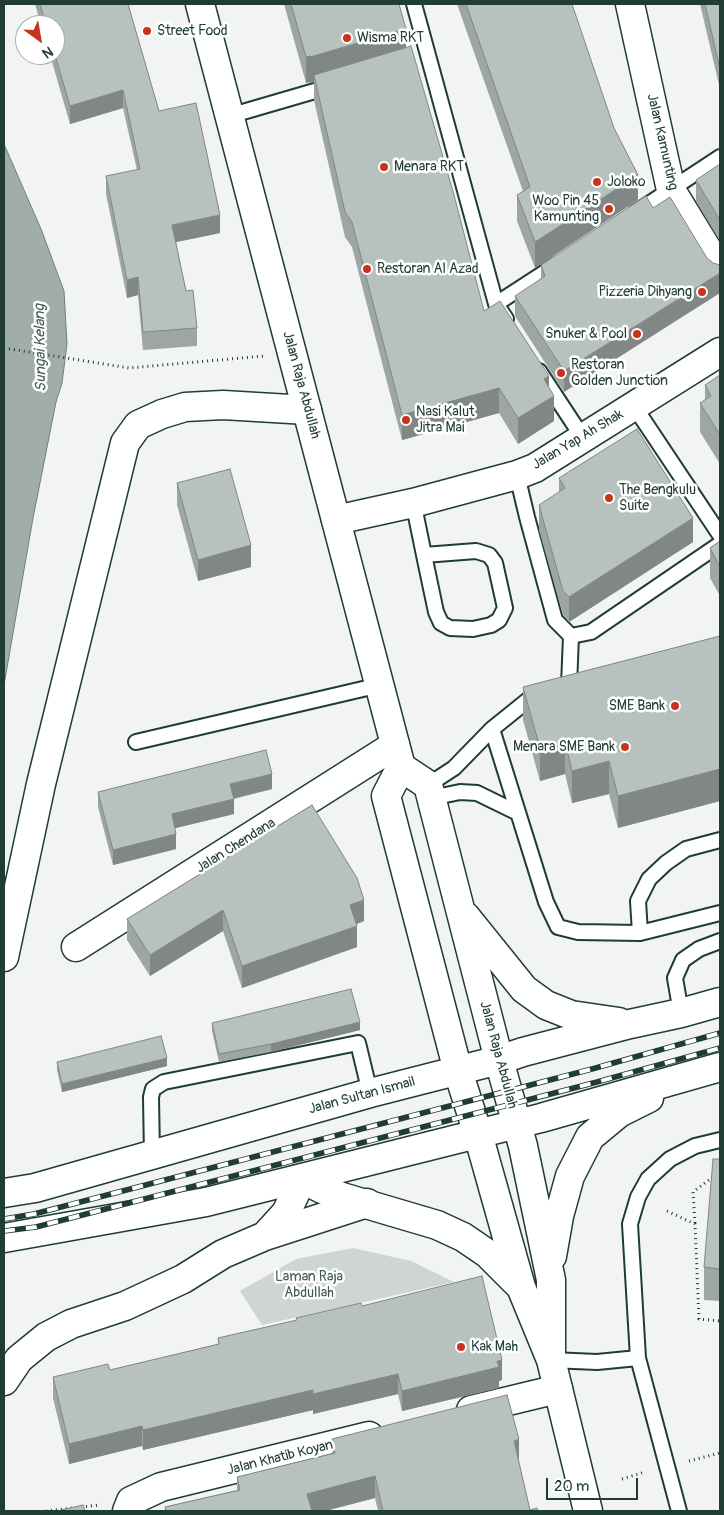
<!DOCTYPE html>
<html>
<head>
<meta charset="utf-8">
<style>
  body { margin:0 }
  #map { position:relative; width:724px; height:1515px; overflow:hidden; background:#f2f3f3; font-family:Pangolin,sans-serif }
  canvas { display:block }
  .frame { position:absolute; inset:0; border:5px solid #1f3d34; pointer-events:none }
  .north { position:absolute; left:15px; top:15px; width:50px; height:50px; box-sizing:border-box; background:#fff; border:1px solid #a5b1ae; border-radius:50%; rotate:148deg; font-size:14px; font-weight:700; line-height:20px; text-align:center; color:#1f3d34 }
  .north::after { content:''; display:block; margin:auto; width:18px; height:22px; background:#c8321e; clip-path:polygon(50% 0,100% 100%,50% 72%,0 100%) }
  .scale { position:absolute; left:546px; top:1478px; width:92px; height:22px; box-sizing:border-box; border:2px solid #1f3d34; border-top:0; padding-left:6px; font-size:15px; line-height:18px; white-space:nowrap; color:#1f3d34; -webkit-text-stroke:4px #fff; paint-order:stroke }
</style>
</head>
<body>
<div id="map">
<canvas width="724" height="1515"></canvas>
<div class="frame"></div>
<div class="north">N</div>
<div class="scale">20 m</div>
</div>
<script>
const ctx = document.querySelector('canvas').getContext('2d');
ctx.lineJoin = 'round';
function paint(path, color) {
  ctx.fillStyle = color;
  ctx.fill(path, 'evenodd');
}
function shape(rows) {
  const path = new Path2D();
  for (const r of rows) {
    path.moveTo(r[0], r[1]);
    for (let i = 2; i < r.length; i += 2) path.lineTo(r[i], r[i + 1]);
  }
  return path;
}
function trace(path, color, width, dash) {
  ctx.strokeStyle = color;
  ctx.lineWidth = width;
  ctx.lineCap = dash ? 'butt' : 'round';
  ctx.setLineDash(dash || []);
  ctx.stroke(path);
}
function label(font, color, halo, rows, align = 'center') {
  ctx.font = font + ' Pangolin,sans-serif';
  ctx.lineWidth = 5;
  ctx.setLineDash([]);
  ctx.textBaseline = 'middle';
  ctx.strokeStyle = halo;
  ctx.fillStyle = color;
  for (const [text, x, y, turn = 0] of rows) {
    ctx.save();
    ctx.translate(x, y);
    ctx.rotate((+turn || 0) * Math.PI / 180);
    ctx.textAlign = isNaN(turn) ? turn : align;
    if (halo) ctx.strokeText(text, 0, 0);
    ctx.fillText(text, 0, 0);
    ctx.restore();
  }
}
paint(shape([
  [353,1248,411,1261,454,1282,262,1325,240,1291,296,1259]
]), '#ced5d3');
const water = shape([
  [4,144,41,229,64,291,67,344,62,383,56,402,33,518,4,685,4,144]
]);
paint(water, '#a1adaa');
trace(water, '#6d807b', 1);
const lane = shape([
  [414,4,496,304,506,319],
  [229,116,332,86],
  [635,213,720,157],
  [496,304,556,265],
  [539,371,583,438],
  [634,406,720,535],
  [517,475,527,517,555,620,571,636,591,632,720,544],
  [413,503,416,516,424,555,436,612,441,623,450,628,473,629,491,625,499,620,505,608,495,563,489,555,476,551,424,555],
  [569,686,571,636],
  [539,694,533,696,492,729,546,902,558,927,578,932,640,933,720,913],
  [136,742,380,685],
  [428,785,454,768,492,729],
  [431,798,460,792,477,793,518,813],
  [640,933,638,901,649,879,666,863,686,849,720,840],
  [681,1013,675,978,683,960,699,949,720,941],
  [152,1155,151,1097,153,1089,164,1082,358,1043,370,1093],
  [551,1360,597,1362,638,1358],
  [679,1511,638,1358,630,1224,638,1197,648,1179,670,1159,695,1146,720,1140]
]);
const street = shape([
  [630,4,671,190,720,270],
  [336,520,413,503,517,475,535,468,720,352],
  [76,947,395,745],
  [471,1410,558,1389],
  [127,1511,131,1501,161,1487,369,1436]
]);
const secondary = shape([
  [200,4,401,767,428,785,499,1060,523,1146,551,1280,551,1360],
  [401,767,386,796,458,1071,478,1134,521,1287,551,1360,588,1511],
  [466,917,524,989,546,1005,571,1015,619,1022],
  [302,1179,322,1189,342,1197,437,1225,463,1237,488,1254,518,1284],
  [4,1193,35,1188,370,1093,499,1060,523,1052,630,1024,681,1013,720,1002],
  [4,1238,206,1202,541,1118,720,1067],
  [552,1256,559,1216,570,1176,590,1137,619,1113,649,1098]
]);
const highway = shape([
  [4,957,41,784,125,443,138,425,162,414,185,407,223,405,307,410],
  [265,1236,286,1213,302,1179],
  [4,1381,19,1359,46,1337,71,1324,125,1306,183,1279,223,1254,265,1236,367,1203]
]);
trace(lane, '#1f3d34', 18);
trace(street, '#1f3d34', 31);
trace(secondary, '#1f3d34', 31);
trace(highway, '#1f3d34', 31);
trace(shape([
  [4,348,129,368,264,356],
  [667,1211,695,1224,699,1319,720,1321],
  [695,1223,693,1192,713,1177],
  [689,1461,720,1453],
  [622,1479,645,1472],
  [81,1507,100,1505],
  [46,1511,72,1508]
]), '#1f3d34', 3, [1, 4]);
trace(lane, '#fff', 14);
trace(street, '#fff', 28);
trace(secondary, '#fff', 28);
trace(highway, '#fff', 28);
const rail = shape([
  [4,1219,34,1214,592,1069,720,1033],
  [4,1231,36,1227,597,1082,720,1048]
]);
trace(rail, '#1f3d34', 5.5);
trace(rail, '#fff', 4, [11]);
paint(shape([
  [35,4,128,4,159,111,220,233,176,242,186,291,197,328,197,346,143,350,138,295,127,298,106,194,106,176,137,170,123,108,70,124,50,55,55,55,55,25,41,25],
  [284,4,399,4,406,48,484,311,549,387,554,421,518,444,499,413,402,440,352,247,345,237,314,100,314,82,310,83,310,82,306,83],
  [457,4,572,4,535,268,517,221,517,195,523,191],
  [700,4,720,4,720,89],
  [720,164,720,241,696,201,696,180],
  [646,196,564,392,515,316,515,296,541,279,541,265],
  [720,375,720,464,700,432,700,403,705,400,705,385],
  [559,478,693,542,569,622,563,615,539,530,539,505,559,492],
  [177,483,251,567,198,581,177,505],
  [720,541,720,596,710,578,710,548],
  [720,636,720,801,618,828,609,794,572,803,565,774,540,781,523,720,523,687],
  [272,789,234,799,234,814,175,828,176,849,113,865,98,807,98,792],
  [312,805,364,921,356,924,357,947,242,988,223,931,150,976,127,940,127,919],
  [212,1023,360,1030,271,1052,219,1062,212,1031],
  [57,1062,167,1066,62,1092,57,1070],
  [720,1159,720,1301,704,1300,704,1267],
  [362,1306,502,1380,499,1381,499,1388,402,1411,398,1394,313,1414,313,1410,143,1450,142,1446,69,1464,53,1398,53,1377,110,1370,218,1344,218,1338],
  [332,1439,519,1462,530,1510,538,1511,378,1511,375,1498,325,1511,165,1511,165,1507,237,1490,237,1477,332,1453]
]), '#9da6a3');
paint(shape([
  [406,29,406,55,314,75,314,82,310,83,310,57],
  [310,56,310,82,306,83,306,57],
  [123,90,123,108,70,124,70,106],
  [638,175,638,200,535,268,535,242],
  [220,215,220,233,172,243,172,225],
  [720,273,720,293,564,392,564,371],
  [138,277,138,295,127,298,127,280],
  [549,376,549,399,554,396,554,421,518,444,518,418,544,379],
  [499,388,499,413,402,440,402,415],
  [693,518,693,542,569,622,569,597],
  [251,545,251,567,198,581,198,560],
  [565,742,565,774,540,781,540,748],
  [609,761,609,794,572,803,572,771],
  [720,769,720,801,618,828,618,796],
  [272,774,272,789,230,799,230,784],
  [234,799,234,814,172,829,172,814],
  [176,834,176,849,113,865,113,850],
  [364,900,364,921,350,927,350,905],
  [223,910,223,931,150,976,150,955],
  [357,926,357,947,242,988,242,966],
  [360,1022,360,1030,271,1052,271,1044],
  [167,1058,167,1066,62,1092,62,1084],
  [502,1360,502,1380,499,1381,499,1388,402,1411,402,1391],
  [398,1374,398,1394,313,1414,313,1394],
  [313,1390,313,1410,143,1450,143,1430],
  [142,1426,142,1446,69,1464,69,1444],
  [519,1439,519,1462,514,1441],
  [375,1476,375,1498,325,1511,307,1511,307,1494]
]), '#808784');
const building = shape([
  [40,4,128,4,159,111,196,103,220,215,172,225,186,291,193,290,197,328,143,332,138,277,127,280,106,176,140,169,123,90,70,106,55,55,55,25,46,25,40,4],
  [291,4,399,4,406,29,310,57,310,56,306,57,291,4],
  [466,4,572,4,614,128,638,175,535,242,517,195,530,187,466,4],
  [705,4,720,4,720,69,705,4],
  [411,46,454,195,484,311,500,301,549,376,544,379,554,396,518,418,499,388,402,415,352,222,345,212,314,75,411,46],
  [720,164,720,220,696,180,720,164],
  [646,196,653,208,670,197,707,258,713,263,720,265,720,273,564,371,515,296,545,276,541,265,646,196],
  [720,375,720,435,700,403,711,396,705,385,720,375],
  [637,429,693,518,569,597,563,591,539,505,565,488,559,478,637,429],
  [230,469,251,545,198,560,177,483,230,469],
  [720,541,720,567,710,548,720,541],
  [720,636,720,769,618,796,609,761,572,771,565,742,540,748,523,687,720,636],
  [266,750,272,774,230,784,234,799,172,814,176,834,113,850,98,792,266,750],
  [312,805,357,878,364,900,350,905,357,926,242,966,223,910,150,955,127,919,312,805],
  [351,989,360,1022,271,1044,219,1054,212,1023,351,989],
  [161,1036,167,1058,62,1084,57,1062,161,1036],
  [713,1159,720,1159,720,1269,704,1267,713,1159],
  [482,1276,502,1360,497,1361,499,1367,402,1391,398,1374,313,1394,313,1390,143,1430,142,1426,69,1444,53,1377,108,1364,110,1370,219,1344,218,1338,297,1320,296,1318,361,1303,362,1306,482,1276],
  [507,1395,519,1439,514,1441,530,1510,537,1508,538,1511,383,1511,375,1476,307,1494,312,1511,166,1511,165,1507,240,1490,237,1477,335,1453,332,1439,507,1395],
  [83,1505,85,1511,57,1511,83,1505]
]);
paint(building, '#b7c1bd');
trace(building, '#808784', 1);
for (const [x, y, r, color] of [
  [147,31,5,"#c8321e"],
  [347,38,5,"#c8321e"],
  [384,167,5,"#c8321e"],
  [597,182,5,"#c8321e"],
  [609,209,5,"#c8321e"],
  [367,269,5,"#c8321e"],
  [702,292,5,"#c8321e"],
  [637,334,5,"#c8321e"],
  [561,373,5,"#c8321e"],
  [406,420,5,"#c8321e"],
  [609,498,5,"#c8321e"],
  [675,706,5,"#c8321e"],
  [625,747,5,"#c8321e"],
  [461,1347,5,"#c8321e"]
]) {
  const dot = new Path2D();
  dot.arc(x, y, r, 0, 2 * Math.PI);
  ctx.fillStyle = color;
  ctx.fill(dot);
  trace(dot, '#fff', 2);
}
label('14px', '#1f3d34', '#fff', [
  ["Street Food",157,31],
  ["Wisma RKT",357,38],
  ["Menara RKT",394,167],
  ["Joloko",607,182],
  ["Woo Pin 45",599,201,"right"],
  ["Kamunting",599,217,"right"],
  ["Restoran Al Azad",377,269],
  ["Pizzeria Dihyang",692,292,"right"],
  ["Snuker & Pool",627,334,"right"],
  ["Restoran",571,365],
  ["Golden Junction",571,381],
  ["Nasi Kalut",416,412],
  ["Jitra Mai",416,428],
  ["The Bengkulu",619,490],
  ["Suite",619,506],
  ["SME Bank",665,706,"right"],
  ["Menara SME Bank",615,747,"right"],
  ["Kak Mah",471,1347]
], 'left');
label('14px', '#1f3d34', '#fff', [
  ["Jalan Kamunting",662,142,77],
  ["Jalan Raja Abdullah",301,385,75],
  ["Jalan Yap Ah Shak",578,440,-31],
  ["Jalan Chendana",236,846,-32],
  ["Jalan Raja Abdullah",498,1055,75],
  ["Jalan Sultan Ismail",362,1096,-15],
  ["Jalan Khatib Koyan",280,1458,-14]
]);
label('14px', '#425b54', '#fff', [
  ["Laman Raja",309,1277],
  ["Abdullah",309,1293]
]);
label('italic 15px', '#465f57', '#fff', [
  ["Sungai Kelang",41,348,-91]
]);
</script>
</body>
</html>
